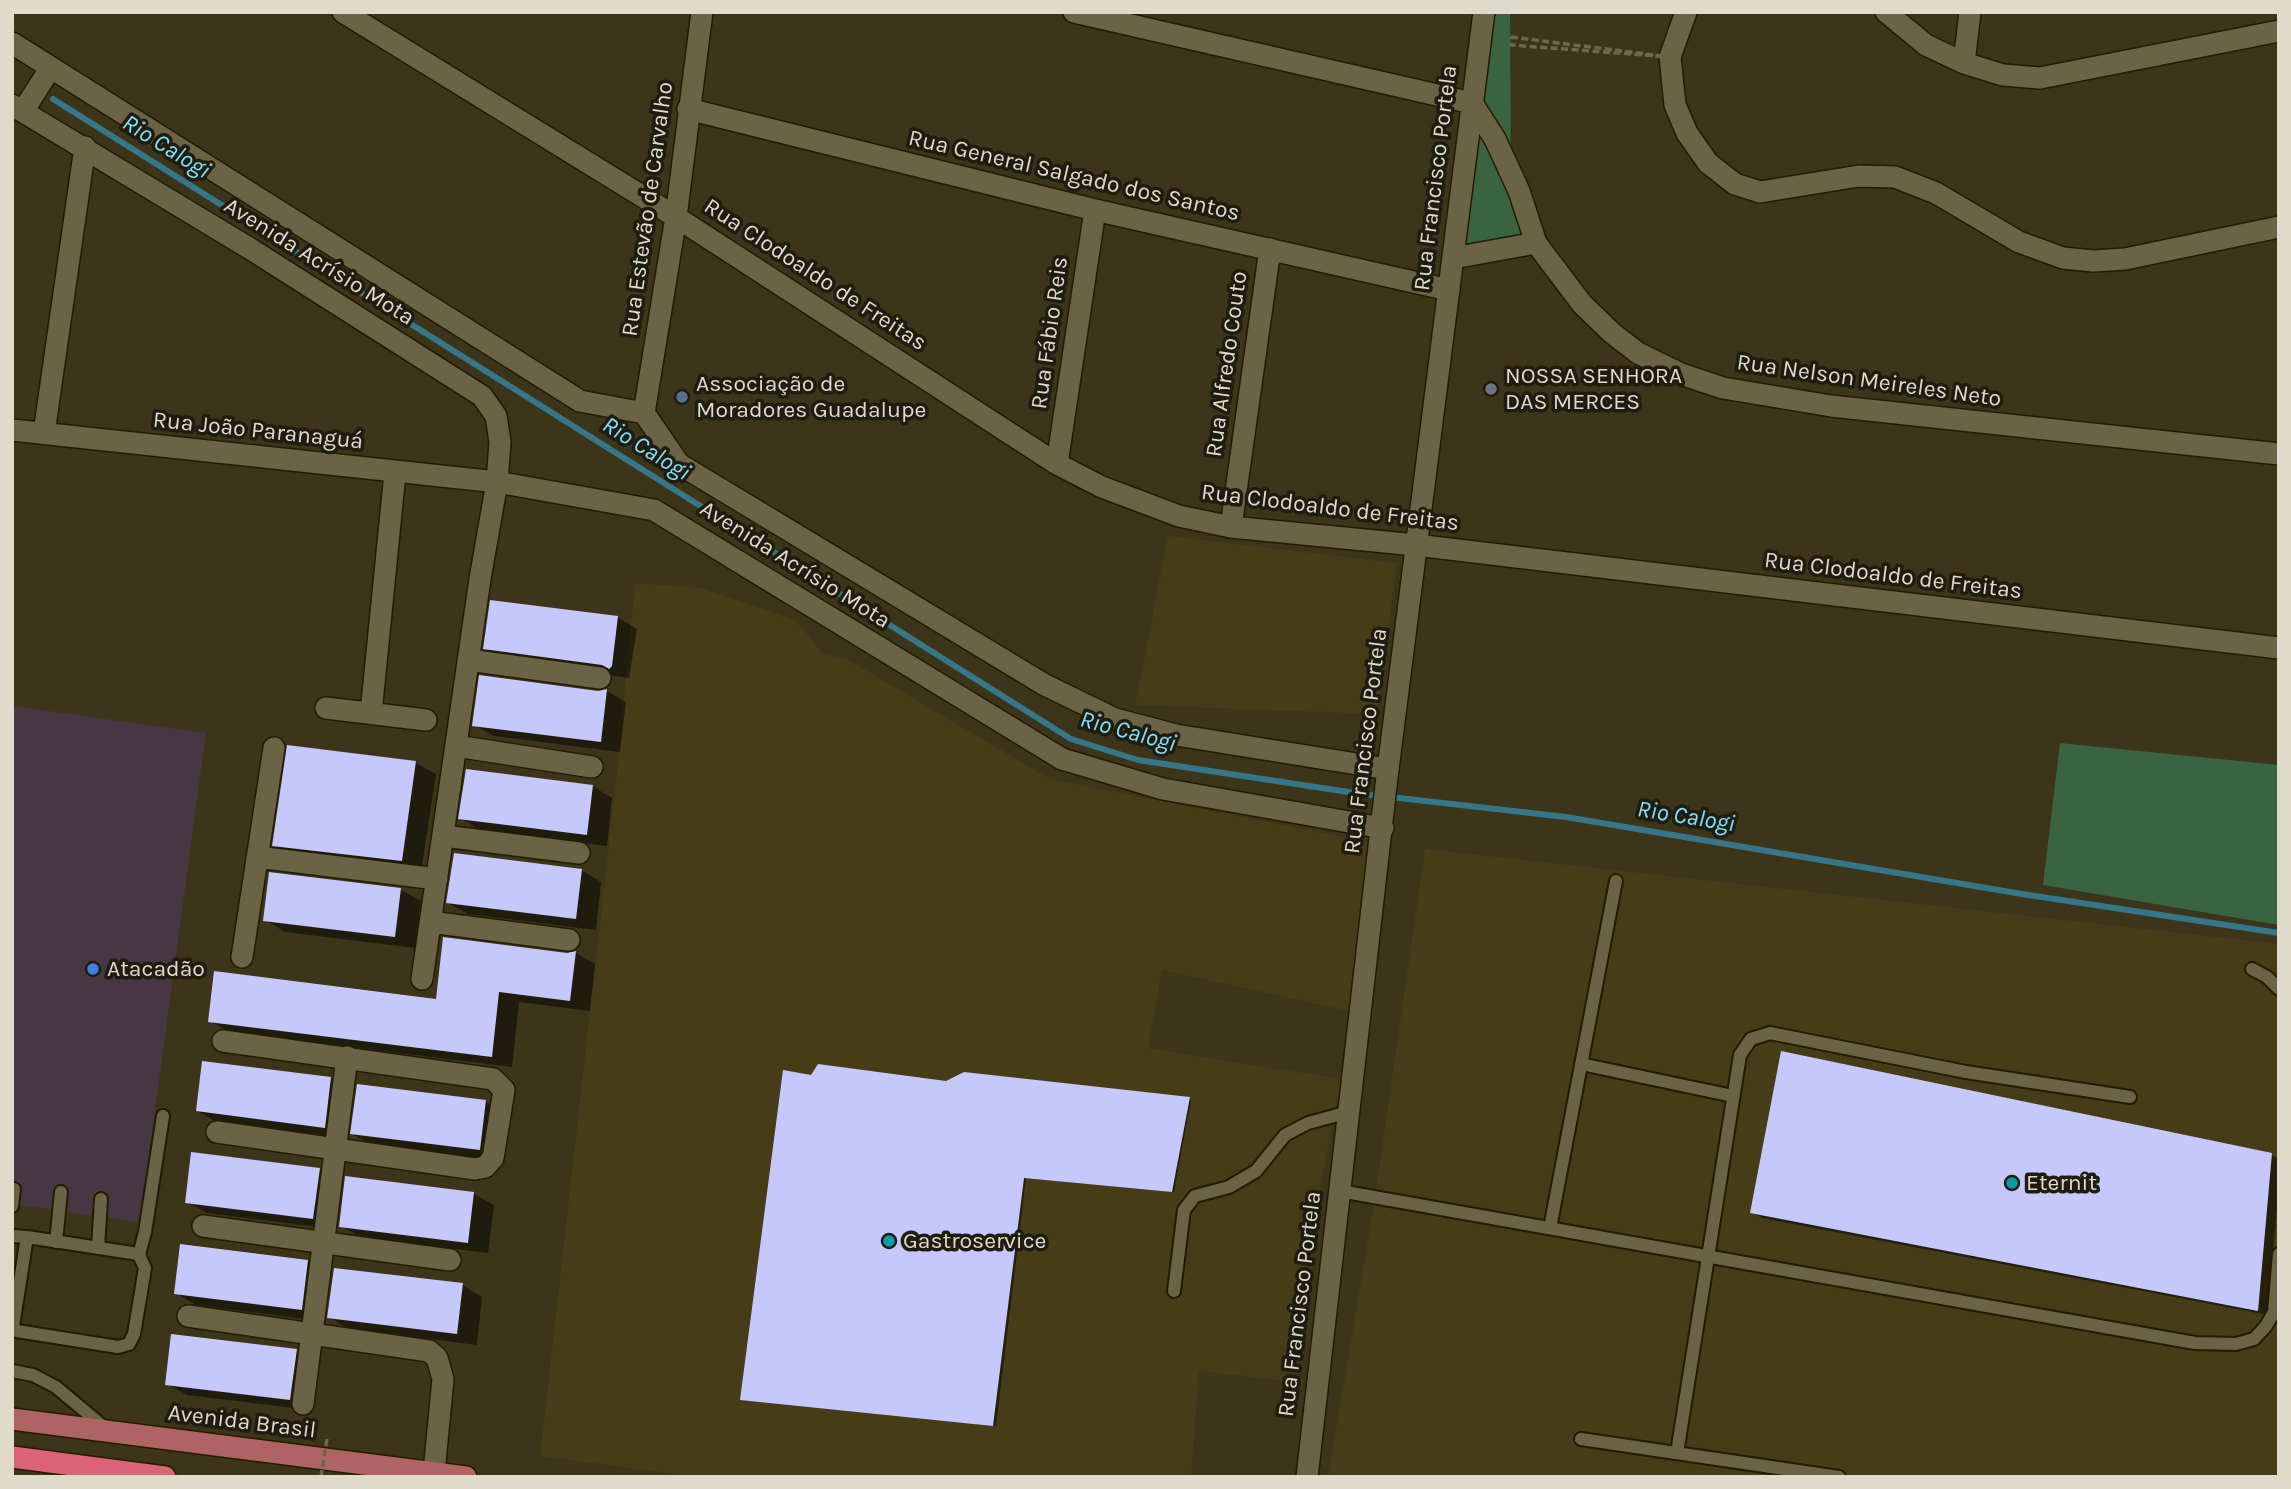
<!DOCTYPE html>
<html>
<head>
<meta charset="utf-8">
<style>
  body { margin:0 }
  #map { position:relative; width:2291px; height:1489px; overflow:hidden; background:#3c3519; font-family:Karla,sans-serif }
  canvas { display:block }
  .frame { position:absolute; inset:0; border:14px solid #dfdaca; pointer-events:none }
</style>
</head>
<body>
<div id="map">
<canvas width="2291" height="1489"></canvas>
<div class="frame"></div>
</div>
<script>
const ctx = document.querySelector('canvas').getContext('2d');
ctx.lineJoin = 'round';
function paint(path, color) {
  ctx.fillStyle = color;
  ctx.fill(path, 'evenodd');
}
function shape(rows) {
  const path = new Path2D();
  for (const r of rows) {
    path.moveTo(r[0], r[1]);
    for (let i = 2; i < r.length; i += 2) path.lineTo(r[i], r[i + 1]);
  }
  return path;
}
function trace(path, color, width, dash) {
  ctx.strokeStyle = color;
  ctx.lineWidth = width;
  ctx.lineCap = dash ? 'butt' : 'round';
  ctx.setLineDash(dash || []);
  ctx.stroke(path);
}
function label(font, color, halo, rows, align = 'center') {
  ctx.font = font + ' Karla,sans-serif';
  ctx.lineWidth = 7;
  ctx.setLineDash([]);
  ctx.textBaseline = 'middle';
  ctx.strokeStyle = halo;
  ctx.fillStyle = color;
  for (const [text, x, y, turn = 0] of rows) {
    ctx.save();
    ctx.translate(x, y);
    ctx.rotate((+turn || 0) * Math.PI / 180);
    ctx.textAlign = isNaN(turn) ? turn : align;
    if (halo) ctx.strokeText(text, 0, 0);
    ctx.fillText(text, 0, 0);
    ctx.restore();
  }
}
paint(shape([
  [12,706,206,733,140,1222,12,1204]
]), '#473743');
paint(shape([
  [1168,536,1397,563,1377,714,1135,705],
  [635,583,702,588,797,621,823,654,847,659,1050,779,1368,842,1349,1011,1162,970,1148,1048,1341,1079,1284,1381,1199,1371,1191,1477,697,1477,540,1456,616,781],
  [1425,849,2279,944,2279,1477,1328,1477,1373,1210]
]), '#463c18');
paint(shape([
  [1485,12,1510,12,1511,198,1532,239,1464,249],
  [2060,743,2279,765,2279,925,2043,885]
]), '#3a6342');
paint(shape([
  [617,617,637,629,629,678,505,659,485,648],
  [607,691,626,702,620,752,494,736,474,725],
  [288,747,416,763,436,774,421,872,294,856,274,845],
  [592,786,612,798,607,846,480,830,460,818],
  [581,870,601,882,596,930,468,914,448,903],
  [270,874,401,890,421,901,415,948,285,932,265,920],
  [576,953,595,964,590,1011,519,1002,512,1067,229,1032,210,1021,437,1000],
  [331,1079,350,1090,344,1138,217,1122,197,1111],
  [946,1083,1189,1098,1191,1100,1174,1192,1026,1178,996,1426,742,1399],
  [485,1101,505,1113,500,1161,372,1145,352,1134],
  [2271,1155,2279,1159,2279,1182,2268,1315,1762,1218,1752,1212],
  [319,1170,339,1181,333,1229,207,1213,187,1202],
  [474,1194,494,1205,488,1253,360,1237,341,1226],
  [308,1261,327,1273,321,1321,196,1305,176,1293],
  [462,1285,482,1297,477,1345,349,1329,329,1317],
  [296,1351,316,1362,310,1410,187,1395,167,1384]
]), '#0007');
trace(shape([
  [53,99,1071,739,1138,760,1355,793,1566,817,2022,894,2279,933]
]), '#357789', 6);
paint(shape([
  [490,600,618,616,612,666,609,669,602,665,483,649],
  [479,675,598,691,607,689,601,742,472,726],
  [287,745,416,761,402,861,272,846],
  [466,769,593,785,587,835,458,819],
  [454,853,582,869,576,919,446,903],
  [269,872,401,888,395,937,263,921],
  [443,937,567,953,576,951,570,1001,499,992,492,1057,208,1022,214,971,436,999],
  [1781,1051,2272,1153,2258,1311,1750,1213],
  [202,1061,331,1077,325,1128,196,1111],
  [818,1064,946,1081,964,1072,1190,1097,1172,1192,1024,1178,993,1426,740,1400,783,1070,811,1075],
  [357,1084,486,1100,480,1150,350,1134],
  [191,1152,320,1168,313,1219,185,1203],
  [345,1176,474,1192,468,1243,339,1227],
  [180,1244,308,1260,302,1310,174,1294],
  [334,1268,463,1283,457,1334,327,1318],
  [171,1334,297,1349,290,1400,165,1385]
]), '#c6c7fb');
const lane = shape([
  [2252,969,2267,977,2279,989],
  [1581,1064,1733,1096],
  [1340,1191,2195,1343,2236,1344,2254,1339,2266,1326,2274,1312,2279,1254],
  [12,1206,14,1189],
  [1550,1228,1616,881],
  [12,1236,27,1237,132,1253,139,1255,145,1268,134,1334,129,1344,118,1347,17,1331,13,1326,27,1237],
  [56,1242,61,1192],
  [98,1248,101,1199],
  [139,1255,145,1232,163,1116],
  [1174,1291,1184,1210,1195,1196,1229,1187,1256,1171,1285,1135,1308,1123,1349,1112],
  [12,1371,33,1375,56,1387,105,1428],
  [1581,1439,1839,1477],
  [1677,1453,1740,1055,1751,1039,1770,1033,1966,1072,2130,1097]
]);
const street = shape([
  [343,12,676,217,1057,464,1102,487,1179,516,1231,527,1416,545,2279,648],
  [1074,12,1472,103,1495,139,1519,191,1536,243,1582,304,1612,333,1638,353,1681,374,1723,388,1831,406,2279,454],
  [1686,12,1670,57,1675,105,1687,133,1708,163,1735,184,1760,192,1859,176,1895,177,1936,193,2019,242,2063,258,2093,261,2125,259,2279,227],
  [1886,12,1926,45,1964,63,2003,75,2040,78,2279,31],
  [12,43,580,401,644,413,679,464,1045,685,1115,719,1176,735,1388,769],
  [1964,63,1970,12],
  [12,105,249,248,482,396,496,416,500,442,497,482,654,510,1062,759,1163,789,1383,828],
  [688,109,1095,210,1449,290],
  [23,111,50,69],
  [1453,258,1536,243],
  [644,413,676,217,702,12],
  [12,430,497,482,480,579,422,979],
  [44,433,85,147],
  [1057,464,1095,210],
  [1231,527,1270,249],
  [468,660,600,678],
  [326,708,426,720],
  [371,713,395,473],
  [456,746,592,767],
  [444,836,579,853],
  [257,857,437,879],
  [430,922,569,940],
  [242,957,274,748],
  [217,1132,475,1169,485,1167,493,1158,504,1090,493,1079,223,1041],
  [203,1226,450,1260],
  [188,1316,429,1351,437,1358,443,1379,434,1472],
  [303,1404,347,1057]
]);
const secondary = shape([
  [1307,1477,1387,777,1484,12]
]);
const primary = shape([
  [12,1419,466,1477]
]);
const highway = shape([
  [12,1457,165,1477]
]);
trace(lane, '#231c01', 16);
trace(street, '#231c01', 24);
trace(secondary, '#231c01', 24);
trace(primary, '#231c01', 24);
trace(highway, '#231c01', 24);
trace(shape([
  [1511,37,1670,57,1511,45,1511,37]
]), '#6e674f', 3.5, [7, 3.5]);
trace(lane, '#6b6346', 12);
trace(street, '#6b6346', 21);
trace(secondary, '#6b6346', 21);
trace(primary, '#ae6364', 21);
trace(highway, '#db6378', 21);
trace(shape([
  [321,1477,327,1439]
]), '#6e674f', 3.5, [7, 3.5]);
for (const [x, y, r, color] of [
  [1491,389,7,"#6b7280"],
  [682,397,7,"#5c6f8a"],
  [93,969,7,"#3f7fe0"],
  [2012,1183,7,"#0f9aa8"],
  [889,1241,7,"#0f9aa8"]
]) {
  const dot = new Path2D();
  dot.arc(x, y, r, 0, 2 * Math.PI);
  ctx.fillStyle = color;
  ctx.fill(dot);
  trace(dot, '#201c10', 2.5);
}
label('23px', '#dfdaca', '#201c10', [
  ["Rua General Salgado dos Santos",1074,176,13],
  ["Rua Francisco Portela",1436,178,-83],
  ["Rua Estevão de Carvalho",648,209,-82],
  ["Avenida Acrísio Mota",319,262,32],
  ["Rua Clodoaldo de Freitas",815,275,33],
  ["Rua Fábio Reis",1050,333,-82],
  ["Rua Alfredo Couto",1227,364,-82],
  ["Rua Nelson Meireles Neto",1869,381,8],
  ["Rua João Paranaguá",258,431,6],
  ["Rua Clodoaldo de Freitas",1330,508,7],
  ["Avenida Acrísio Mota",795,565,32],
  ["Rua Clodoaldo de Freitas",1893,576,7],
  ["Rua Francisco Portela",1366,741,-83],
  ["Rua Francisco Portela",1300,1304,-83],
  ["Avenida Brasil",242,1422,7]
]);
label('23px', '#dfdaca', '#201c10', [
  ["NOSSA SENHORA",1505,376],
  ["DAS MERCES",1505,402],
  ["Associação de",696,384],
  ["Moradores Guadalupe",696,410],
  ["Atacadão",107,969],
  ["Eternit",2026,1183],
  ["Gastroservice",903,1241]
], 'left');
label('italic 24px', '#7ce2fd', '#201c10', [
  ["Rio Calogi",166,147,32],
  ["Rio Calogi",646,449,32],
  ["Rio Calogi",1128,732,15],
  ["Rio Calogi",1686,817,9]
]);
</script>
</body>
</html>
